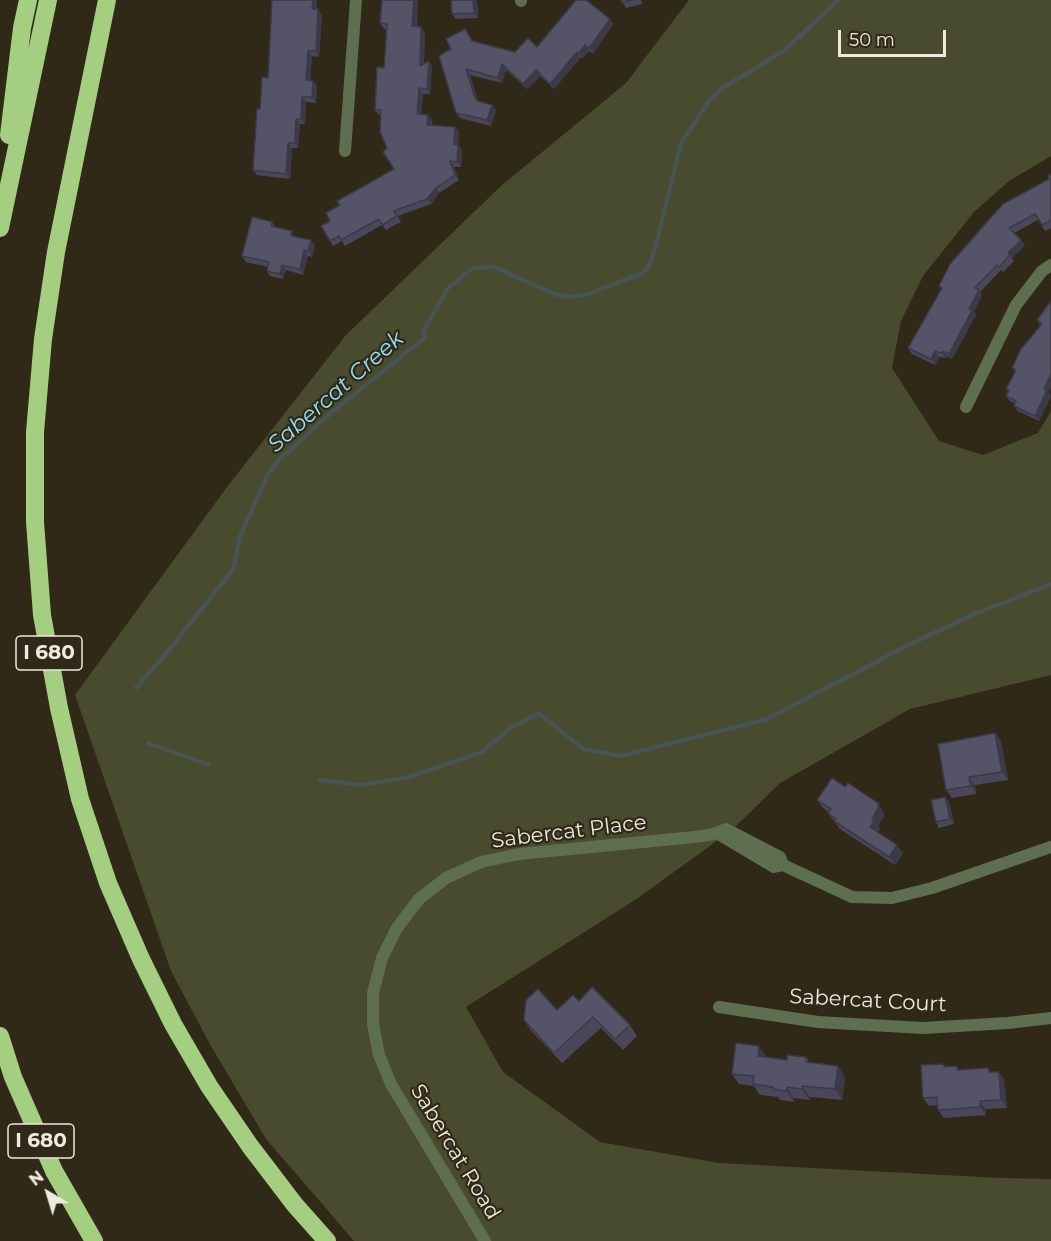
<!DOCTYPE html>
<html>
<head>
<meta charset="utf-8">
<style>
  body { margin:0 }
  #map { position:relative; width:1051px; height:1241px; overflow:hidden; background:#302917; font-family:Montserrat,sans-serif }
  canvas { display:block }
  .north { position:absolute; left:18px; top:1163px; width:60px; height:60px; -webkit-text-stroke:4px #302917; paint-order:stroke; rotate:322deg; font-size:16px; font-weight:700; line-height:24px; text-align:center; color:#eeeadf }
  .north::after { content:''; display:block; margin:auto; width:21px; height:27px; background:#eeeadf; clip-path:polygon(50% 0,100% 100%,50% 72%,0 100%) }
  .scale { position:absolute; left:838px; top:30px; width:108px; height:27px; box-sizing:border-box; border:3px solid #eeeadf; border-top:0; padding-left:8px; font-size:18px; line-height:21px; white-space:nowrap; color:#eeeadf; -webkit-text-stroke:4px #302917; paint-order:stroke }
</style>
</head>
<body>
<div id="map">
<canvas width="1051" height="1241"></canvas>
<div class="north">N</div>
<div class="scale">50 m</div>
</div>
<script>
const ctx = document.querySelector('canvas').getContext('2d');
ctx.lineJoin = 'round';
function paint(path, color) {
  ctx.fillStyle = color;
  ctx.fill(path, 'evenodd');
}
function shape(rows) {
  const path = new Path2D();
  for (const r of rows) {
    path.moveTo(r[0], r[1]);
    for (let i = 2; i < r.length; i += 2) path.lineTo(r[i], r[i + 1]);
  }
  return path;
}
function trace(path, color, width, dash) {
  ctx.strokeStyle = color;
  ctx.lineWidth = width;
  ctx.lineCap = dash ? 'butt' : 'round';
  ctx.setLineDash(dash || []);
  ctx.stroke(path);
}
function label(font, color, halo, rows, align = 'center') {
  ctx.font = font + ' Montserrat,sans-serif';
  ctx.lineWidth = 4.5;
  ctx.setLineDash([]);
  ctx.textBaseline = 'middle';
  ctx.strokeStyle = halo;
  ctx.fillStyle = color;
  for (const [text, x, y, turn = 0] of rows) {
    ctx.save();
    ctx.translate(x, y);
    ctx.rotate((+turn || 0) * Math.PI / 180);
    ctx.textAlign = isNaN(turn) ? turn : align;
    if (halo) ctx.strokeText(text, 0, 0);
    ctx.fillText(text, 0, 0);
    ctx.restore();
  }
}
paint(shape([
  [689,0,1051,0,1051,156,1009,181,974,212,923,276,901,321,892,368,939,441,983,455,1038,433,1051,411,1051,675,910,709,780,783,732,830,638,898,466,1007,503,1072,600,1142,719,1163,1000,1178,1051,1179,1051,1241,354,1241,266,1139,211,1046,171,971,75,695,227,487,346,335,501,186,626,83]
]), '#494b2e');
trace(shape([
  [136,688,174,644,234,568,239,539,267,476,276,463,330,414,424,338,424,330,448,288,473,268,494,267,554,294,568,297,585,295,643,273,648,268,655,249,681,143,709,101,721,89,785,50,838,0],
  [148,743,209,765],
  [320,780,361,785,409,777,482,752,512,727,539,713,583,749,621,756,767,719,899,650,967,617,1051,584]
]), '#475454', 4.5);
trace(shape([
  [521,0,521,1],
  [345,151,356,0],
  [966,407,1016,305,1042,271,1051,265],
  [717,833,774,867,783,865,852,897,892,898,932,888,1051,847],
  [719,1007,818,1022,923,1028,1008,1023,1051,1018],
  [485,1241,391,1084,379,1055,373,1024,373,993,382,958,397,928,419,899,446,878,481,862,519,854,694,837,710,835,726,829,780,857,783,865]
]), '#5e6f50', 12);
trace(shape([
  [107,0,56,252,43,339,35,432,35,522,42,615,59,708,80,799,108,883,141,959,173,1024,209,1086,250,1146,295,1205,327,1241],
  [9,135,22,28,28,0],
  [0,228,48,0],
  [0,1036,13,1077,54,1171,94,1241]
]), '#a5cf80', 18);
paint(shape([
  [317,0,316,9,322,15,319,57,312,56,310,80,313,81,317,86,316,103,306,102,305,124,300,124,298,148,292,148,290,179,257,175,253,170,260,109,268,78],
  [382,0,418,0,417,27,425,32,424,64,432,66,430,94,423,94,421,115,432,120,432,125,455,127,459,133,458,145,462,150,461,167,454,167,459,180,439,193,431,204,398,216,401,222,386,230,382,225,345,246,342,241,333,246,330,241,330,221,340,205,394,169,387,148,381,115,379,115,375,110,384,68,387,29,384,29,380,23],
  [477,0,478,18,456,19,452,14],
  [621,0,641,0,642,4,626,8],
  [610,19,613,24,593,54,589,51,583,58,581,57,554,89,540,76,527,89,506,70,502,83,470,75,478,101,492,105,496,110,491,126,460,118,456,113,451,49,465,29,473,41,515,52,537,47],
  [1051,174,1051,228,1045,231,1038,220,1014,233,1021,240,1025,245,1012,258,1014,261,1003,272,1001,270,980,292,982,296,974,312,976,315,952,359,947,356,946,358,939,357,935,365,912,354,908,348,941,290,939,286,1049,179],
  [272,222,275,227,315,245,312,257,308,256,303,275,286,270,283,279,270,276,267,271,268,267,246,262,242,256],
  [1051,301,1051,387,1048,392,1051,396,1039,421,1018,411,1014,406,1015,404,1010,401,1006,396,1008,391,1006,389,1015,372,1012,368,1040,325,1037,320],
  [995,733,1001,741,1008,780,975,785,976,794,952,798,946,790],
  [845,787,883,811,884,816,878,826,880,829,878,832,903,853,895,865,840,829,828,813,829,812,823,808,817,800],
  [945,797,949,802,954,824,939,828,936,822],
  [579,1001,630,1025,637,1036,623,1050,601,1028,562,1063,531,1031,524,1020,557,1010],
  [767,1057,787,1060,806,1057,810,1063,845,1077,842,1100,810,1097,809,1100,794,1098,794,1102,780,1100,778,1097,760,1095,754,1086,739,1084,732,1074],
  [957,1066,959,1070,988,1068,991,1072,1004,1080,1007,1108,986,1109,986,1115,944,1118,938,1110,938,1105,929,1106,923,1098,946,1067]
]), '#494759');
paint(shape([
  [313,0,317,0,316,14,312,9],
  [414,0,418,0,416,32,412,26],
  [473,0,477,0,478,18,474,13],
  [318,9,322,15,319,57,316,51],
  [610,19,613,24,593,54,589,48],
  [421,27,425,32,423,71,420,66],
  [585,45,589,51,583,58,579,53],
  [308,51,312,56,310,86,306,80],
  [577,52,581,57,554,89,550,84],
  [429,61,432,66,430,94,427,89],
  [502,64,506,70,502,83,498,78],
  [466,69,470,75,479,103,475,98],
  [536,70,540,76,527,89,523,84],
  [313,81,317,86,316,103,312,97],
  [419,88,423,94,421,120,417,114],
  [302,97,306,102,305,124,301,119],
  [492,105,496,110,491,126,487,120],
  [428,115,432,120,431,130,427,125],
  [296,119,300,124,298,148,295,143],
  [455,127,459,133,458,145,462,150,461,167,457,162,454,144],
  [288,143,292,148,290,179,286,174],
  [450,161,454,167,459,180,455,175],
  [436,188,439,193,431,204,427,199],
  [311,240,315,245,312,257,308,251],
  [1021,240,1025,245,1012,258,1008,253],
  [304,250,308,256,303,275,300,269],
  [282,265,286,270,283,279,280,274],
  [979,290,982,296,974,312,976,315,952,359,949,354,969,309],
  [935,351,939,357,935,365,931,359],
  [943,351,947,356,946,358,942,353],
  [1051,374,1051,387,1048,392,1051,396,1039,421,1035,416,1044,389],
  [995,733,1001,741,1008,780,1002,772],
  [969,777,975,785,976,794,971,786],
  [945,797,949,802,954,824,950,819],
  [878,803,883,811,884,816,878,826,880,829,876,835,870,827,872,819],
  [897,845,903,853,895,865,889,857],
  [759,1046,767,1057,765,1067,758,1056],
  [838,1066,845,1077,842,1100,835,1089],
  [999,1072,1004,1080,1007,1108,1001,1100],
  [802,1086,810,1097,809,1100,802,1089],
  [787,1087,794,1098,794,1102,786,1091],
  [980,1101,986,1109,986,1115,980,1107]
]), '#3c3a48');
const building = shape([
  [272,0,313,0,312,9,318,9,316,51,308,51,306,80,313,81,312,97,302,97,301,119,296,119,295,143,288,143,286,174,253,170,257,109,260,109,262,77,268,78,272,0],
  [382,0,414,0,412,26,421,27,420,66,429,61,427,89,419,88,417,114,428,115,427,125,455,127,454,144,458,145,457,162,450,161,455,175,436,188,427,199,394,211,397,216,382,225,379,219,341,240,339,236,330,241,321,226,330,221,326,213,340,205,337,201,394,169,383,152,387,148,380,132,381,110,375,110,377,67,384,68,386,39,387,24,380,23,382,0],
  [451,0,473,0,474,13,452,14,451,0],
  [576,0,586,0,610,19,589,48,585,45,579,53,577,52,550,84,536,70,523,84,502,64,498,78,466,69,475,98,478,101,492,105,487,120,456,113,439,56,451,49,446,39,465,29,472,41,515,52,528,38,537,47,576,0],
  [621,0,633,0,622,3,621,0],
  [1051,174,1051,220,1042,225,1035,214,1009,228,1021,240,1008,253,1010,255,999,267,997,265,975,288,979,290,969,309,972,310,949,354,943,351,942,353,935,351,931,359,908,348,942,288,939,286,950,264,1003,204,1049,179,1048,176,1051,174],
  [252,217,272,222,271,226,292,231,291,236,311,240,308,251,304,250,300,269,282,265,280,274,267,271,269,262,242,256,252,217],
  [1051,301,1051,374,1044,389,1047,390,1035,416,1014,406,1016,401,1006,396,1009,390,1006,389,1016,370,1012,368,1021,349,1042,324,1037,320,1051,301],
  [995,733,1002,772,969,777,971,786,946,790,938,744,995,733],
  [832,778,845,787,848,783,878,803,878,808,872,819,874,821,870,827,897,845,889,857,834,821,836,819,828,813,831,809,817,800,832,778],
  [945,797,950,819,936,822,931,800,945,797],
  [592,987,630,1025,615,1039,593,1017,554,1053,524,1020,526,1000,538,989,557,1010,573,995,579,1001,592,987],
  [736,1043,759,1046,758,1056,787,1060,787,1055,806,1057,806,1062,838,1066,835,1089,802,1086,802,1089,787,1087,786,1091,773,1089,773,1087,753,1084,754,1076,732,1074,736,1043],
  [944,1064,944,1067,957,1066,957,1070,988,1068,989,1072,999,1072,1001,1100,980,1101,980,1107,938,1110,937,1097,923,1098,921,1065,944,1064]
]);
paint(building, '#555367');
trace(building, '#3c3a48', 1.5);
for (const [x, y, w] of [
  [49,653,66],
  [41,1141,66]
]) {
  const box = new Path2D();
  box.roundRect(x - w / 2, y - 17, w, 34, 4.5);
  ctx.fillStyle = '#302917';
  ctx.fill(box);
  trace(box, '#eeeadf', 1.5);
}
label('bold 20px', '#eeeadf', null, [
  ["I 680",49,653],
  ["I 680",41,1141]
]);
label('21px', '#eeeadf', '#302917', [
  ["Sabercat Place",569,832,-7],
  ["Sabercat Court",868,1001,3],
  ["Sabercat Road",455,1152,59]
]);
label('italic 22px', '#93e3fc', '#302917', [
  ["Sabercat Creek",336,392,-41]
]);
</script>
</body>
</html>
